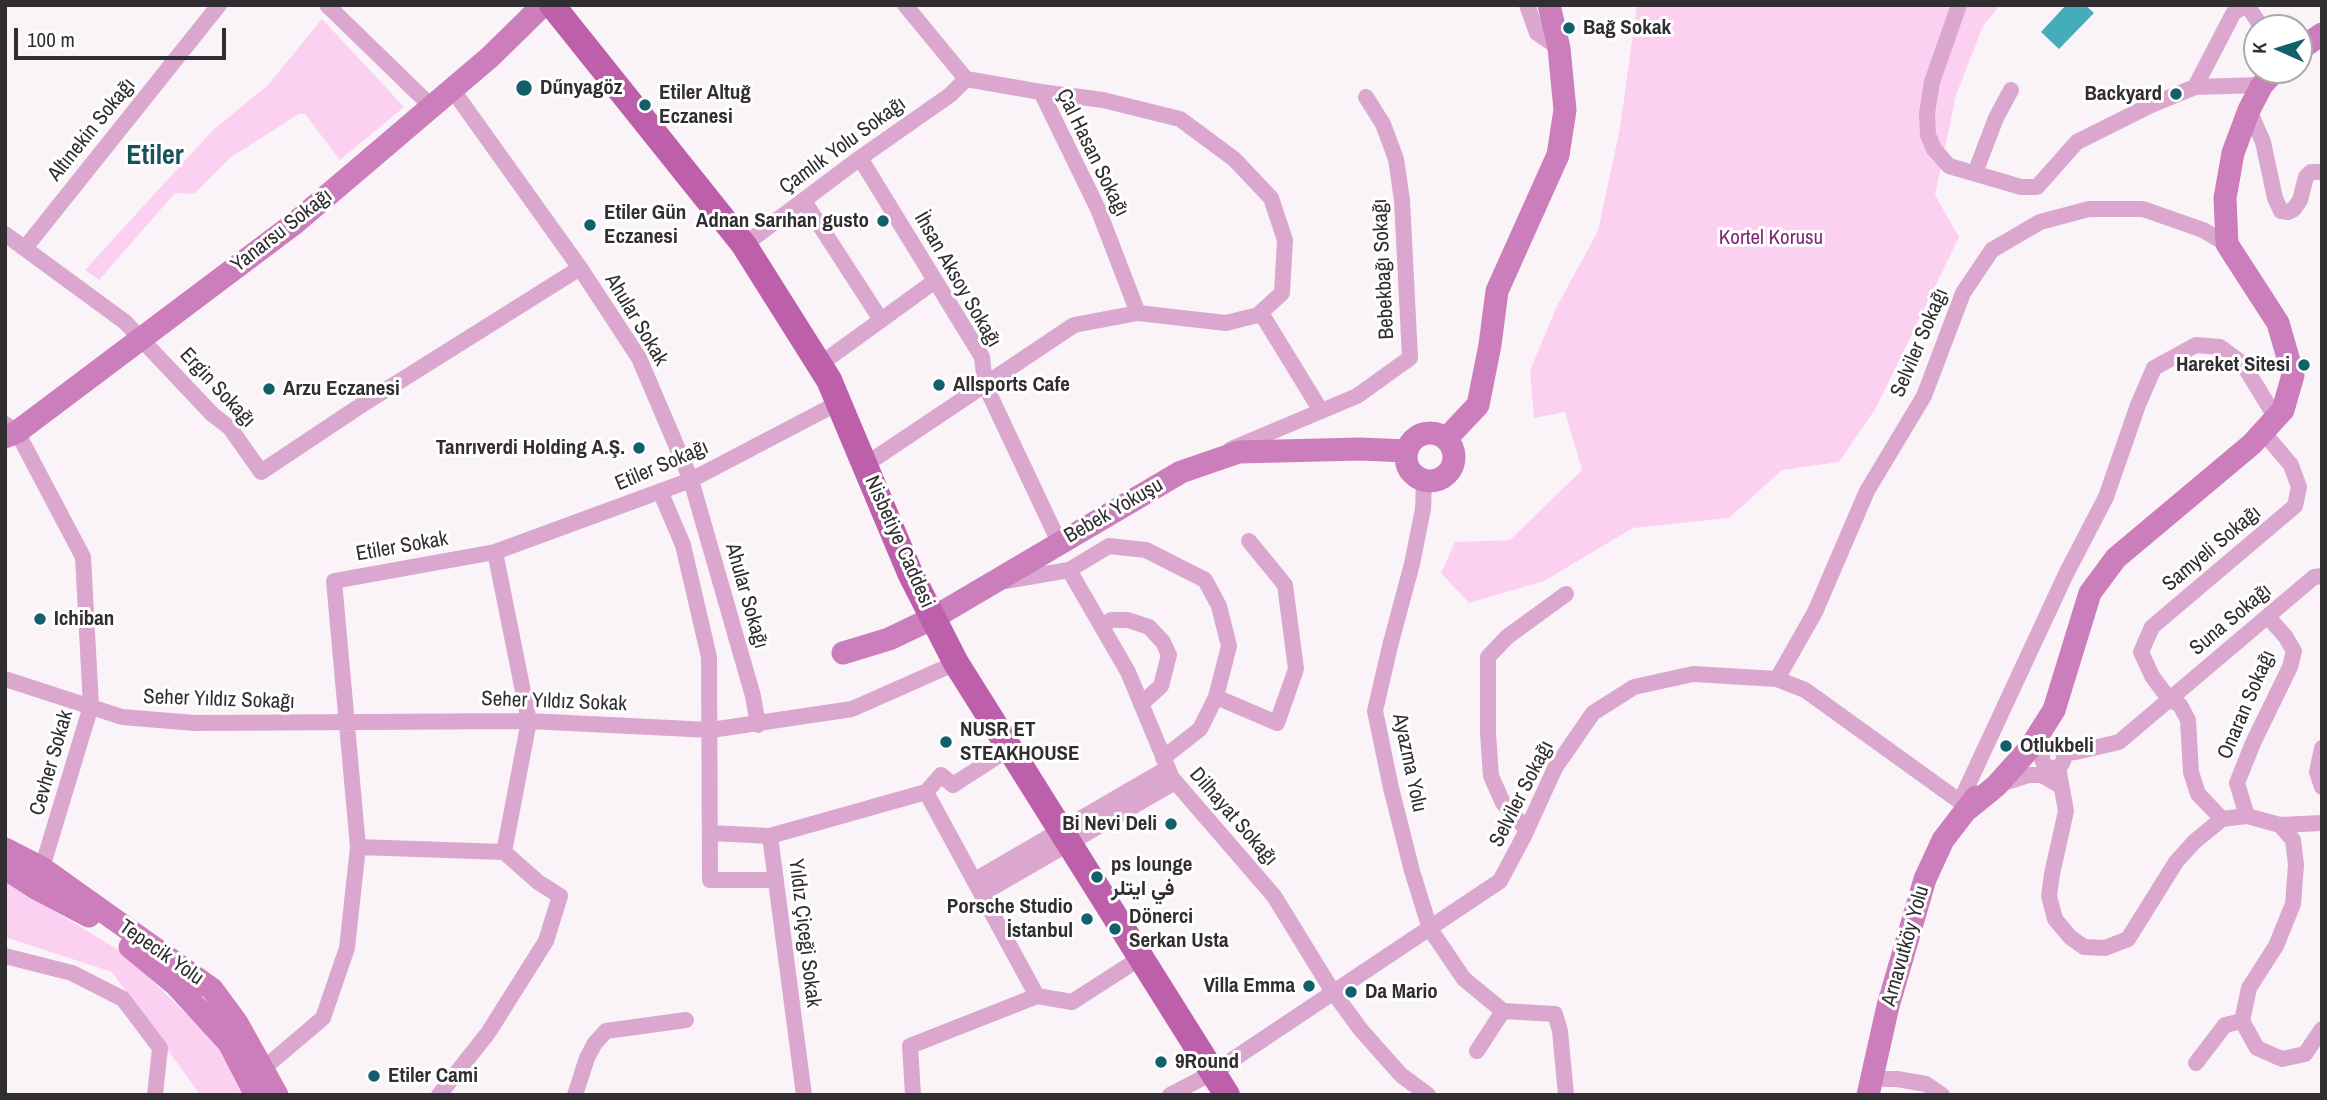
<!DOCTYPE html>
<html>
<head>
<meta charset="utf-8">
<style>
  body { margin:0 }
  #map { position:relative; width:2327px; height:1100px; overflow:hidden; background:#faf4f8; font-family:"Archivo Narrow",sans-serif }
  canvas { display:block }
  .frame { position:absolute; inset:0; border:7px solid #302e30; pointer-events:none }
  .north { position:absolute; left:2243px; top:14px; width:70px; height:70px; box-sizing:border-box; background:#fff; border:2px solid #acabac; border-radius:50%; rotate:273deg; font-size:19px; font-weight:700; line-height:28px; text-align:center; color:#302e30 }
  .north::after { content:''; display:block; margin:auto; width:24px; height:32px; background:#12616a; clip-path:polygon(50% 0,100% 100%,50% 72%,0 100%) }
  .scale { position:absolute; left:14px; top:28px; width:212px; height:32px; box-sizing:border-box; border:4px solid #302e30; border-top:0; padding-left:9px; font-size:21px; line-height:24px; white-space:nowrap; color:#302e30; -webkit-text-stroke:5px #fff; paint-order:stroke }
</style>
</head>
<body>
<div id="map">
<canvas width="2327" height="1100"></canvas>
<div class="frame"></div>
<div class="north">K</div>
<div class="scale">100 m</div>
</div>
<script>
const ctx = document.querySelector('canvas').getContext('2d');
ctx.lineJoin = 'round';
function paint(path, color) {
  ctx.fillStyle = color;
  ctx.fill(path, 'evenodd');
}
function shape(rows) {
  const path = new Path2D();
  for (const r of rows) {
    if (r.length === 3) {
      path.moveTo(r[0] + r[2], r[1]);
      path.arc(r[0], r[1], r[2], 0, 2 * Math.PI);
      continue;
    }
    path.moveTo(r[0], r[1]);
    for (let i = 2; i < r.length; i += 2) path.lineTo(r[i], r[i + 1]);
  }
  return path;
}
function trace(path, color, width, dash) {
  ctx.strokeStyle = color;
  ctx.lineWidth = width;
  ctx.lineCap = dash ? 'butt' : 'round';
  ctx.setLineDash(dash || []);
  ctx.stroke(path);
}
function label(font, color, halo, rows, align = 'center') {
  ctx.font = font + ' "Archivo Narrow",Vazirmatn,sans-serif';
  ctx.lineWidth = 6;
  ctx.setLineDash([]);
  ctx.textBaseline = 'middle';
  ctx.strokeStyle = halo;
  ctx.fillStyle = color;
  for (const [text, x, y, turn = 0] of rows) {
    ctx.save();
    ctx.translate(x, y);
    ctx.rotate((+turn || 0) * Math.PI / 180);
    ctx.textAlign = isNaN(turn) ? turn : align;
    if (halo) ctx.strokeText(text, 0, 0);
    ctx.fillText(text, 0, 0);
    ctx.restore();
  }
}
paint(shape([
  [1637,5,2000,5,1983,26,1956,95,1935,195,1959,237,1876,408,1839,462,1782,470,1729,518,1633,528,1544,581,1469,603,1441,573,1455,542,1510,540,1582,470,1565,412,1534,418,1530,371,1556,308,1598,231,1620,128],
  [322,19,404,107,340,160,305,114,299,114,231,157,194,194,175,193,99,280,85,270,212,131,268,85],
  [5,881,125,954,221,1048,244,1095,200,1095,112,972,5,937]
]), '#fbd0f1');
paint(shape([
  [2066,5,2085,5,2094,13,2059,49,2041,32]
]), '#44adba');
trace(shape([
  [327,5,432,107],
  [905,5,966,79,1041,92,1098,209,1138,313],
  [1527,5,1537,33,1559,48],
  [1959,5,1932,82,1927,113,1928,135,1934,149,1949,166,2021,187,2037,187,2077,142,2151,105,2195,87,2262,85],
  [2247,5,2262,28],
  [2195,87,2234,12,2248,5],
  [452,89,580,268,639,358,691,480,753,696,758,725],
  [2249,110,2263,142,2275,198,2281,211,2288,212,2294,209,2300,200,2306,177,2311,172,2322,172],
  [860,158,982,357,985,385,1059,542],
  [1975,173,1996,118,2011,90],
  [804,201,881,320],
  [5,234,125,322,212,414,230,428,261,472,357,408,580,268],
  [744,245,860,158,950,95,966,79],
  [25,248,219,5],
  [1261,313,1321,411],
  [819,365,935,281],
  [5,424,17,432,83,557,91,706,42,868],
  [1231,449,1357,396,1410,358,1402,200,1396,159,1383,124,1366,97],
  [865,465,1074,325,1138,313,1226,323,1258,315,1282,293,1285,240,1271,198,1234,159,1180,119,1103,100,1041,92],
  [1424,481,1423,509,1412,564,1390,646,1375,711,1391,788,1412,871,1430,929,1464,979,1503,1011,1555,1014,1560,1031,1566,1095],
  [660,491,683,545,709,657,710,880,776,880],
  [495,552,529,721,504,852],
  [1069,570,1128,672,1172,778,1274,896,1333,992,1361,1030,1401,1075,1428,1095],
  [1005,581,1069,570,1109,546,1146,550,1205,580,1219,606,1229,646,1216,697,1200,729,1163,758],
  [1102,627,1111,620,1128,620,1149,627,1163,642,1169,655,1161,686,1141,704],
  [5,679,122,717,195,723,529,721,711,730,852,709,956,663],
  [1777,679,1815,612,1867,491,1924,396,1963,293,1992,250,2040,222,2089,209,2143,209,2203,230,2227,244],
  [1216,697,1277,723,1296,669,1285,585,1249,541],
  [2053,757,11],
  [2322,748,2317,772,2322,787],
  [2063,753,2076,752,2119,742,2314,577,2322,576],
  [2058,767,2066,811,2052,874,2049,896,2055,919,2070,937,2084,947,2105,948,2128,939,2176,862,2194,842,2222,819,2247,816,2280,825,2293,840,2296,865,2293,904,2276,946,2249,988,2242,1021,2257,1048,2282,1059,2305,1054,2322,1029],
  [1998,785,2029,775,2042,775,2059,785],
  [926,792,941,775,953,785,1010,748],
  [1960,802,2066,574,2106,497,2138,405,2154,368,2196,345,2220,347,2243,364,2276,418],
  [2247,816,2237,783,2253,743,2290,667,2294,651,2285,636,2268,617],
  [2222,819,2198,794,2191,772,2188,720,2180,705,2169,699,2152,676,2141,652,2152,627,2295,506,2299,487,2291,465,2263,432],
  [2280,825,2322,823],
  [1527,830,1503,803,1491,776,1488,733,1488,657,1507,637,1566,594],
  [710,833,770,836,926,792,1037,996,910,1046,913,1095],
  [770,836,804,1095],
  [358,847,504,852],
  [975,880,1168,768],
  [983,893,1175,782],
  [5,956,72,973,123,999,160,1048,155,1095],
  [1037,996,1072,1002,1142,957],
  [1477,1051,1503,1011],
  [2196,1063,2225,1025,2242,1021],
  [264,1068,323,1018,347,948,358,847,334,581,495,552,691,480,838,403],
  [1871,1079,1897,1079,1926,1084,1942,1095],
  [439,1095,488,1033,546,941,560,896,538,882,504,852],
  [575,1095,587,1058,595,1043,606,1031,686,1020],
  [1170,1095,1214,1072,1500,881,1524,836,1555,768,1593,713,1634,687,1693,674,1777,679,1805,690,1969,808]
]), '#dba7cf', 16);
trace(shape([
  [2299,50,2322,34],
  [1430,457,24],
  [5,437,17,432,295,223,490,57,543,5],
  [1446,439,1478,405,1490,345,1497,291,1558,155,1565,110,1559,48,1549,5],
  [843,653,889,639,933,618,1181,472,1239,452,1360,449,1407,451],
  [1969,808,1996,786,2030,748,2054,710,2090,593,2116,558,2252,444,2283,410,2293,375,2278,323,2227,244,2225,198,2233,153,2249,110,2262,85,2276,70],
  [5,849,42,868,212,989,237,1023,277,1095],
  [5,868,34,887,89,916],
  [130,947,176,985,229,1043,256,1095],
  [1868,1095,1888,1006,1925,879,1943,840,1976,797]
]), '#cb7ebb', 23);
trace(shape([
  [552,5,744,245,829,380,910,573,956,663,1227,1095]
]), '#be5fac', 26);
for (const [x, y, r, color] of [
  [1569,28,7,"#12616a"],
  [524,88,9,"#12616a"],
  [2176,94,7,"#12616a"],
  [645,105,7,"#12616a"],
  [883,221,7,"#12616a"],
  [590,225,7,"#12616a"],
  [2304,365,7,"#12616a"],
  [939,385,7,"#12616a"],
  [269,389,7,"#12616a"],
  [639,448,7,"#12616a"],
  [40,619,7,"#12616a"],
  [946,742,7,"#12616a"],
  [2006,746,7,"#12616a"],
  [1171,824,7,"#12616a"],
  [1097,877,7,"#12616a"],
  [1087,919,7,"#12616a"],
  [1115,929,7,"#12616a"],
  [1309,986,7,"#12616a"],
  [1351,992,7,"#12616a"],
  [1161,1062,7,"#12616a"],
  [374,1076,7,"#12616a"]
]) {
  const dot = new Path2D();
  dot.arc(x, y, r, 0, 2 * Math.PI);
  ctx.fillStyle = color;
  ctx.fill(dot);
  trace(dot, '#fff', 2.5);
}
label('bold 21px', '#302e30', '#fff', [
  ["Bağ Sokak",1583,28],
  ["Dűnyagöz",540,88],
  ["Etiler Altuğ",659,93],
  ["Eczanesi",659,117],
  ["Backyard",2162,94,"right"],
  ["Etiler Gün",604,213],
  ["Eczanesi",604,237],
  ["Adnan Sarıhan gusto",869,221,"right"],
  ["Hareket Sitesi",2290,365,"right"],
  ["Allsports Cafe",953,385],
  ["Arzu Eczanesi",283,389],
  ["Tanrıverdi Holding A.Ş.",625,448,"right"],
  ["Ichiban",54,619],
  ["NUSR ET",960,730],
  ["STEAKHOUSE",960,754],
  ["Otlukbeli",2020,746],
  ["Bi Nevi Deli",1157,824,"right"],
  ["ps lounge",1111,865],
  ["في ايتلر",1111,889],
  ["Porsche Studio",1073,907,"right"],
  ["İstanbul",1073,931,"right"],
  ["Dönerci",1129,917],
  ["Serkan Usta",1129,941],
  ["Villa Emma",1295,986,"right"],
  ["Da Mario",1365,992],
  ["9Round",1175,1062],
  ["Etiler Cami",388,1076]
], 'left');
label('21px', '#302e30', '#fff', [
  ["Altınekin Sokağı",92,130,-51],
  ["Çamlık Yolu Sokağı",843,146,-36],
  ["Çal Hasan Sokağı",1092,153,64],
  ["Yanarsu Sokağı",282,231,-38],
  ["Bebekbağı Sokağı",1384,269,-93],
  ["İhsan Aksoy Sokağı",957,280,60],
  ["Ahular Sokak",636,320,59],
  ["Selviler Sokağı",1920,343,-67],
  ["Ergin Sokağı",217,388,47],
  ["Etiler Sokağı",662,466,-23],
  ["Bebek Yokuşu",1114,511,-30],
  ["Nisbetiye Caddesi",899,542,66],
  ["Etiler Sokak",402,547,-10],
  ["Samyeli Sokağı",2212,549,-40],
  ["Ahular Sokağı",746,596,74],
  ["Suna Sokağı",2231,620,-40],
  ["Seher Yıldız Sokağı",219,700,2],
  ["Seher Yıldız Sokak",554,702,2],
  ["Onaran Sokağı",2247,705,-67],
  ["Cevher Sokak",52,763,-74],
  ["Ayazma Yolu",1409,763,78],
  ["Selviler Sokağı",1522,794,-63],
  ["Dilhayat Sokağı",1233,817,49],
  ["Yıldız Çiçeği Sokak",804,933,83],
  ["Arnavutköy Yolu",1906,946,-74],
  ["Tepecik Yolu",161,953,35]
]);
label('21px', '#812873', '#fff', [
  ["Kortel Korusu",1771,238]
]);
label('bold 28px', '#17525a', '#fff', [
  ["Etiler",155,156]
]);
</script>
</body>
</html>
